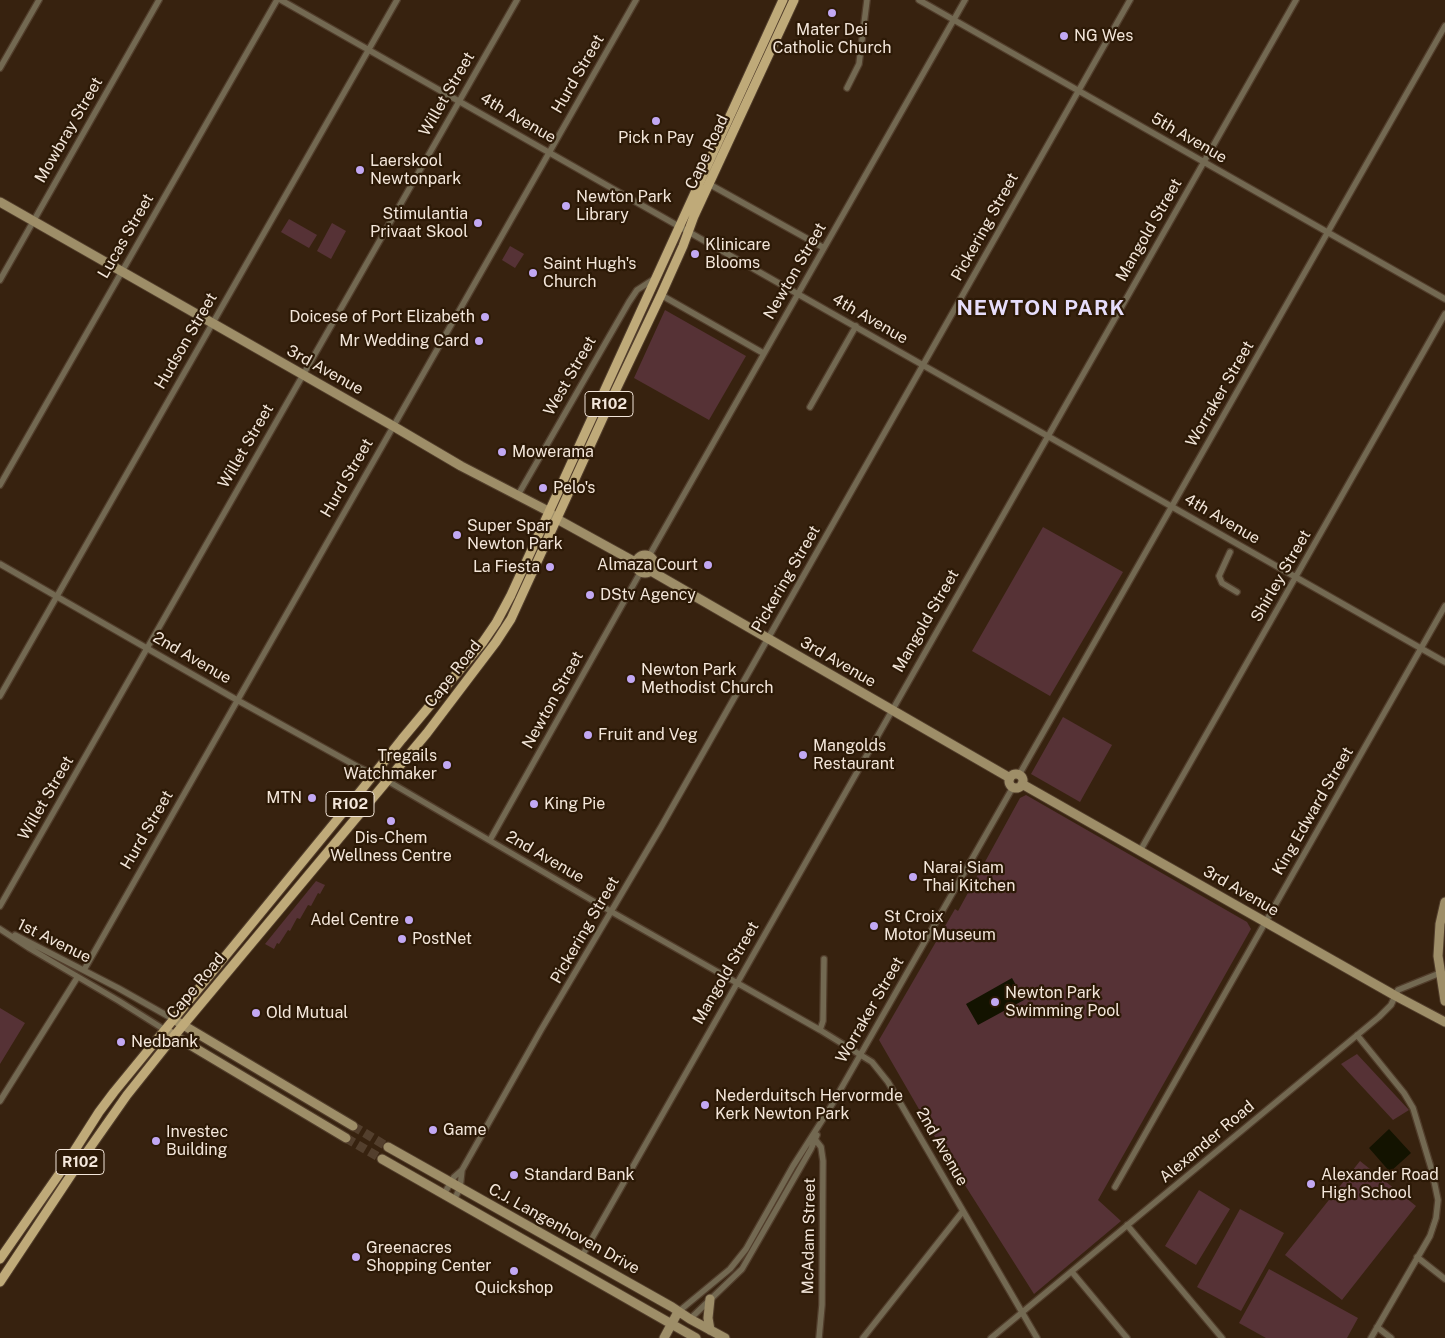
<!DOCTYPE html>
<html>
<head>
<meta charset="utf-8">
<style>
  body { margin:0 }
  canvas { display:block; background:#37220f }
</style>
</head>
<body>
<canvas width="1445" height="1338"></canvas>
<script>
const ctx = document.querySelector('canvas').getContext('2d');
ctx.lineJoin = 'round';
function paint(path, color) {
  ctx.fillStyle = color;
  ctx.fill(path, 'evenodd');
}
function shape(rows) {
  const path = new Path2D();
  for (const r of rows) {
    if (r.length === 3) {
      path.moveTo(r[0] + r[2], r[1]);
      path.arc(r[0], r[1], r[2], 0, 2 * Math.PI);
      continue;
    }
    path.moveTo(r[0], r[1]);
    for (let i = 2; i < r.length; i += 2) path.lineTo(r[i], r[i + 1]);
  }
  return path;
}
function trace(path, color, width, dash) {
  ctx.strokeStyle = color;
  ctx.lineWidth = width;
  ctx.lineCap = dash ? 'butt' : 'round';
  ctx.setLineDash(dash || []);
  ctx.stroke(path);
}
function label(font, color, halo, rows, align = 'center') {
  ctx.font = font + ' "Public Sans",sans-serif';
  ctx.lineWidth = 4.5;
  ctx.setLineDash([]);
  ctx.textBaseline = 'middle';
  ctx.strokeStyle = halo;
  ctx.fillStyle = color;
  for (const [text, x, y, turn = 0] of rows) {
    ctx.save();
    ctx.translate(x, y);
    ctx.rotate((+turn || 0) * Math.PI / 180);
    ctx.textAlign = isNaN(turn) ? turn : align;
    if (halo) ctx.strokeText(text, 0, 0);
    ctx.fillText(text, 0, 0);
    ctx.restore();
  }
}
paint(shape([
  [289,219,317,235,309,248,281,232],
  [332,223,346,231,331,259,317,251],
  [510,246,524,254,515,268,502,260],
  [665,310,746,356,709,420,634,378],
  [1043,527,1123,572,1050,696,972,651],
  [1063,717,1112,745,1080,802,1031,774],
  [1026,795,1247,922,1251,929,1098,1200,1121,1221,1034,1294,942,1149,879,1040,955,909,958,911,1020,798],
  [316,881,325,885,320,894,318,893,311,906,308,905,300,919,297,918,290,931,288,930,279,944,277,943,274,949,265,944],
  [0,1008,25,1023,0,1064],
  [1357,1054,1409,1110,1393,1120,1341,1064],
  [1360,1161,1416,1206,1342,1300,1285,1255],
  [1199,1190,1230,1209,1196,1265,1165,1246],
  [1240,1209,1284,1233,1241,1311,1197,1287],
  [1269,1269,1358,1318,1347,1338,1266,1338,1239,1323]
]), '#563236');
paint(shape([
  [1012,978,1024,1000,978,1025,966,1004],
  [1389,1129,1411,1153,1390,1172,1369,1148]
]), '#131300');
trace(shape([
  [353,1126,388,1147],
  [346,1138,382,1159]
]), '#533f2d', 9, [9, 4.5]);
const street = shape([
  [281,0,1445,662],
  [919,0,1445,299],
  [0,68,39,0],
  [847,88,859,64,867,0],
  [709,184,824,248],
  [0,280,159,0],
  [661,295,763,353],
  [810,407,856,326],
  [0,485,277,0],
  [518,495,629,302,637,290,654,279],
  [1230,552,1219,576,1222,583,1237,592],
  [649,556,965,0],
  [0,564,237,700,360,768,386,780,612,912,820,1030,872,1062,888,1082,1037,1338],
  [0,696,397,0],
  [1019,775,1445,26],
  [490,840,640,573],
  [1140,851,1445,314],
  [0,906,517,0],
  [0,929,29,948,119,1001,165,1030],
  [15,935,118,988,173,1019],
  [84,970,636,0],
  [820,1030,823,1021,824,959],
  [1357,1035,1404,1093,1413,1108,1432,1171,1438,1200,1436,1218,1430,1236,1371,1338],
  [0,1101,77,978],
  [814,1138,821,1147,823,1161,822,1305,819,1338],
  [1115,1187,1445,606],
  [444,1194,454,1177,462,1170,541,1030,661,827,1130,0],
  [454,1200,460,1188,462,1170],
  [1127,1225,1222,1338],
  [582,1256,1296,0],
  [1417,1257,1445,1279],
  [1072,1272,1127,1338],
  [678,1312,730,1269,746,1249,793,1166,830,1108,1013,787],
  [690,1319,742,1269,811,1149,817,1135],
  [1377,1327,1391,1338],
  [863,1338,963,1211],
  [991,1338,1379,1017,1391,1005,1398,990,1440,973]
]);
const secondary = shape([
  [0,202,393,426,461,466,548,511,557,519,635,562],
  [645,564,9],
  [651,571,1010,778],
  [1016,781,7],
  [1022,784,1394,995,1445,1022],
  [1445,902,1440,924,1438,956,1445,1001],
  [173,1019,353,1126],
  [165,1030,346,1138],
  [388,1147,672,1307,690,1319,725,1338],
  [382,1159,696,1338],
  [710,1330,708,1318,710,1299],
  [664,1338,678,1312]
]);
const primary = shape([
  [0,1259,64,1167,99,1112,114,1092,363,788,402,739,483,642,496,623,511,595,783,0],
  [0,1282,73,1172,127,1095,174,1036,427,733,496,642,511,619,612,398,661,295,683,246,694,216,794,0]
]);
trace(street, '#513d2b', 8);
trace(secondary, '#513d2b', 11);
trace(primary, '#513d2b', 11);
trace(street, '#736952', 5.5);
trace(secondary, '#9e8e68', 9);
trace(primary, '#bfaa79', 9);
for (const [x, y, r, color] of [
  [832,13,5,"#c2a8f3"],
  [1064,36,5,"#c2a8f3"],
  [656,121,5,"#c2a8f3"],
  [360,170,5,"#c2a8f3"],
  [566,206,5,"#c2a8f3"],
  [478,223,5,"#c2a8f3"],
  [695,254,5,"#c2a8f3"],
  [533,273,5,"#c2a8f3"],
  [485,317,5,"#c2a8f3"],
  [479,341,5,"#c2a8f3"],
  [502,452,5,"#c2a8f3"],
  [543,488,5,"#c2a8f3"],
  [457,535,5,"#c2a8f3"],
  [708,565,5,"#c2a8f3"],
  [550,567,5,"#c2a8f3"],
  [590,595,5,"#c2a8f3"],
  [631,679,5,"#c2a8f3"],
  [588,735,5,"#c2a8f3"],
  [803,755,5,"#c2a8f3"],
  [447,765,5,"#c2a8f3"],
  [312,798,5,"#c2a8f3"],
  [534,804,5,"#c2a8f3"],
  [391,821,5,"#c2a8f3"],
  [913,877,5,"#c2a8f3"],
  [409,920,5,"#c2a8f3"],
  [874,926,5,"#c2a8f3"],
  [402,939,5,"#c2a8f3"],
  [995,1002,5,"#c2a8f3"],
  [256,1013,5,"#c2a8f3"],
  [121,1042,5,"#c2a8f3"],
  [705,1105,5,"#c2a8f3"],
  [433,1130,5,"#c2a8f3"],
  [156,1141,5,"#c2a8f3"],
  [514,1175,5,"#c2a8f3"],
  [1311,1184,5,"#c2a8f3"],
  [356,1257,5,"#c2a8f3"],
  [514,1271,5,"#c2a8f3"]
]) {
  const dot = new Path2D();
  dot.arc(x, y, r, 0, 2 * Math.PI);
  ctx.fillStyle = color;
  ctx.fill(dot);
  trace(dot, '#2c1906', 2);
}
for (const [x, y, w] of [
  [609,404,48],
  [350,804,48],
  [80,1162,48]
]) {
  const box = new Path2D();
  box.roundRect(x - w / 2, y - 12.5, w, 25, 4);
  ctx.fillStyle = '#2c1906';
  ctx.fill(box);
  trace(box, '#f3e6da', 1);
}
label('bold 15px', '#f3e6da', null, [
  ["R102",609,404],
  ["R102",350,804],
  ["R102",80,1162]
]);
label('16px', '#f3e6da', '#2c1906', [
  ["Mater Dei",832,30,"center"],
  ["Catholic Church",832,48,"center"],
  ["NG Wes",1074,36],
  ["Pick n Pay",656,138,"center"],
  ["Laerskool",370,161],
  ["Newtonpark",370,179],
  ["Newton Park",576,197],
  ["Library",576,215],
  ["Stimulantia",468,214,"right"],
  ["Privaat Skool",468,232,"right"],
  ["Klinicare",705,245],
  ["Blooms",705,263],
  ["Saint Hugh's",543,264],
  ["Church",543,282],
  ["Doicese of Port Elizabeth",475,317,"right"],
  ["Mr Wedding Card",469,341,"right"],
  ["Mowerama",512,452],
  ["Pelo's",553,488],
  ["Super Spar",467,526],
  ["Newton Park",467,544],
  ["Almaza Court",698,565,"right"],
  ["La Fiesta",540,567,"right"],
  ["DStv Agency",600,595],
  ["Newton Park",641,670],
  ["Methodist Church",641,688],
  ["Fruit and Veg",598,735],
  ["Mangolds",813,746],
  ["Restaurant",813,764],
  ["Tregails",437,756,"right"],
  ["Watchmaker",437,774,"right"],
  ["MTN",302,798,"right"],
  ["King Pie",544,804],
  ["Dis-Chem",391,838,"center"],
  ["Wellness Centre",391,856,"center"],
  ["Narai Siam",923,868],
  ["Thai Kitchen",923,886],
  ["St Croix",884,917],
  ["Motor Museum",884,935],
  ["Adel Centre",399,920,"right"],
  ["PostNet",412,939],
  ["Newton Park",1005,993],
  ["Swimming Pool",1005,1011],
  ["Old Mutual",266,1013],
  ["Nedbank",131,1042],
  ["Nederduitsch Hervormde",715,1096],
  ["Kerk Newton Park",715,1114],
  ["Game",443,1130],
  ["Investec",166,1132],
  ["Building",166,1150],
  ["Standard Bank",524,1175],
  ["Alexander Road",1321,1175],
  ["High School",1321,1193],
  ["Greenacres",366,1248],
  ["Shopping Center",366,1266],
  ["Quickshop",514,1288,"center"]
], 'left');
label('16px', '#f3e6da', '#2c1906', [
  ["Hurd Street",578,74,-60],
  ["Willet Street",447,94,-60],
  ["4th Avenue",518,118,30],
  ["Mowbray Street",69,130,-60],
  ["5th Avenue",1189,138,30],
  ["Cape Road",707,152,-65],
  ["Pickering Street",985,227,-61],
  ["Mangold Street",1149,230,-60],
  ["Lucas Street",126,236,-60],
  ["Newton Street",795,271,-60],
  ["4th Avenue",870,319,30],
  ["Hudson Street",186,341,-60],
  ["3rd Avenue",325,370,29],
  ["West Street",570,376,-60],
  ["Worraker Street",1220,394,-60],
  ["Willet Street",246,446,-60],
  ["Hurd Street",347,478,-60],
  ["4th Avenue",1222,519,30],
  ["Shirley Street",1281,576,-60],
  ["Pickering Street",786,579,-60],
  ["Mangold Street",926,621,-60],
  ["2nd Avenue",192,658,30],
  ["3rd Avenue",838,662,30],
  ["Cape Road",453,674,-52],
  ["Newton Street",553,700,-61],
  ["Willet Street",46,798,-60],
  ["King Edward Street",1313,811,-60],
  ["Hurd Street",147,830,-60],
  ["2nd Avenue",545,857,30],
  ["3rd Avenue",1241,891,30],
  ["Pickering Street",585,930,-60],
  ["1st Avenue",54,941,26],
  ["Mangold Street",726,973,-60],
  ["Cape Road",196,986,-50],
  ["Worraker Street",870,1010,-60],
  ["Alexander Road",1207,1142,-40],
  ["2nd Avenue",942,1147,60],
  ["C.J. Langenhoven Drive",564,1229,29],
  ["McAdam Street",809,1236,-89]
]);
ctx.letterSpacing = '1px';
label('bold 21px', '#e6ddfa', '#2c1906', [
  ["NEWTON PARK",1041,309]
]);
ctx.letterSpacing = '0px';
</script>
</body>
</html>
